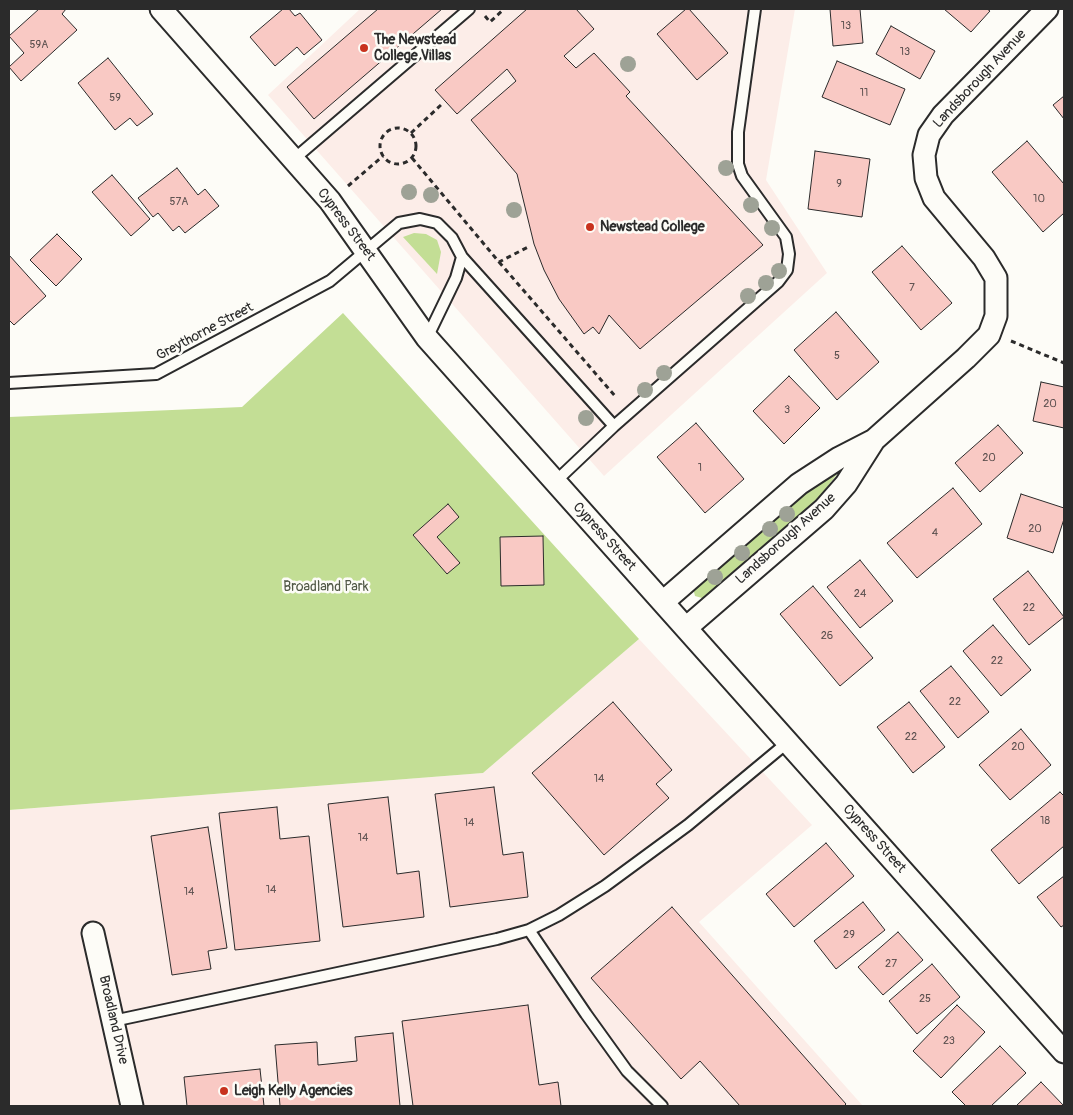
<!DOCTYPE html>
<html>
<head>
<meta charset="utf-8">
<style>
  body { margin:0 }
  #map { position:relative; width:1073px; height:1115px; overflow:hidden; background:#fdfcf7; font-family:Pangolin,sans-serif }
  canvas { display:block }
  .frame { position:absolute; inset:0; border:10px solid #2b2b2b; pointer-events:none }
</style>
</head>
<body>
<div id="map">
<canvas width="1073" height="1115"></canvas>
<div class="frame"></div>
</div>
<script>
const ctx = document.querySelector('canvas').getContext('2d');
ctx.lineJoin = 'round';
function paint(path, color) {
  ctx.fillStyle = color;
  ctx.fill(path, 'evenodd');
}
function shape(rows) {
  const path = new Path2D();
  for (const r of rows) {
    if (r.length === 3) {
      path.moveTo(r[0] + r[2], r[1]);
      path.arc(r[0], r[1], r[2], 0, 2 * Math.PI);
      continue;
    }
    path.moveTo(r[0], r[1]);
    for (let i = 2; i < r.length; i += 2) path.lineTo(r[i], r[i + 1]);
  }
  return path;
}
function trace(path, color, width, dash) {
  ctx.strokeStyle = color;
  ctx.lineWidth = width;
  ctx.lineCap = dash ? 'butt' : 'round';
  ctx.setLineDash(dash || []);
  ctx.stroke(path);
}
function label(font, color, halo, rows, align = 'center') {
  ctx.font = font + ' Pangolin,sans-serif';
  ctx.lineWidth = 5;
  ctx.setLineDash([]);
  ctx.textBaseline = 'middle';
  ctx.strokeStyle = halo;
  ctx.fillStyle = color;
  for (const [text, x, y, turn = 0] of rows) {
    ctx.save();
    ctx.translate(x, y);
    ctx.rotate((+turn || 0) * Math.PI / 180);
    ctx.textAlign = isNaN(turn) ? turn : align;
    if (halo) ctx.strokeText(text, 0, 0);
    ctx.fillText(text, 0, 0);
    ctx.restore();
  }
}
paint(shape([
  [360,9,795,9,766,180,827,273,604,476,268,95],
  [639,639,812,825,699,922,863,1106,9,1106,9,810,483,773]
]), '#fcede8');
paint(shape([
  [414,233,426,234,437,240,441,252,437,274,403,237],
  [343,313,639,639,483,773,9,810,9,417,242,407],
  [842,468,820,496,753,558,709,596,702,598,695,596,693,588,785,505]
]), '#c3de95');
const building = shape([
  [39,9,66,9,62,14,77,30,21,81,9,67,24,53,9,36,39,9],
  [283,9,289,9,295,16,300,13,322,40,304,55,297,47,275,66,250,37,283,9],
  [378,9,442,9,314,119,287,87,378,9],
  [527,9,576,9,594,29,564,56,576,68,594,53,630,92,626,96,763,245,640,349,609,315,599,334,593,327,584,334,559,299,544,270,534,244,517,174,471,120,516,81,507,69,457,114,435,90,527,9],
  [686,9,689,9,728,53,697,80,657,34,686,9],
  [830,9,860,9,863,43,833,46,830,9],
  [944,9,987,9,990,11,971,32,944,9],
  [891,26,935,51,920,79,876,54,891,26],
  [108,58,153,114,137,126,130,118,115,130,78,83,108,58],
  [837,61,905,89,890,125,822,97,837,61],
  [1064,96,1064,119,1053,105,1064,96],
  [1027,141,1064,184,1064,213,1043,232,992,172,1027,141],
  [815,151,870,159,862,217,808,209,815,151],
  [177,168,198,195,205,189,219,206,185,233,179,226,173,231,158,213,153,217,138,198,177,168],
  [112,175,150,219,131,236,92,192,112,175],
  [57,234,82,259,56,286,30,260,57,234],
  [902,246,952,303,921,330,872,272,902,246],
  [9,255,46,296,14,325,9,320,9,255],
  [836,312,879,362,837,400,794,350,836,312],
  [789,376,820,408,784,444,753,411,789,376],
  [1041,382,1064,387,1064,428,1033,421,1041,382],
  [696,423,744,479,705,513,657,457,696,423],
  [998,425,1023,453,980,492,955,463,998,425],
  [953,488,982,524,917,578,887,543,953,488],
  [1021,494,1064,508,1064,519,1053,553,1007,538,1021,494],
  [448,504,459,517,437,537,460,563,447,574,413,535,448,504],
  [543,536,544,585,501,586,500,537,543,536],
  [860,560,893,601,860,628,827,587,860,560],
  [1028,571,1064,617,1029,645,993,599,1028,571],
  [813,586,873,658,840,686,780,614,813,586],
  [993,625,1031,670,1001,696,963,651,993,625],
  [951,666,989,712,958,738,920,691,951,666],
  [613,702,672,770,656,784,669,798,604,855,532,773,613,702],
  [909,702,945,747,913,773,877,727,909,702],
  [1021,729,1051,765,1010,800,979,765,1021,729],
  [494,787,503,855,523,852,528,897,450,907,435,794,494,787],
  [1060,792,1064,796,1064,846,1019,884,991,850,1060,792],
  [388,797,397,874,419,871,424,917,343,927,328,804,388,797],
  [277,807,280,839,309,836,320,941,235,950,219,813,277,807],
  [208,827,227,948,208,951,211,969,172,975,151,836,208,827],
  [826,843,854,876,794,927,766,894,826,843],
  [1064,876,1064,925,1061,927,1037,897,1064,876],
  [863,902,885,930,836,969,814,941,863,902],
  [672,907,846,1104,844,1106,740,1106,700,1061,681,1079,591,978,672,907],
  [898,932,923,960,883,995,858,967,898,932],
  [932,964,960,997,917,1034,889,1001,932,964],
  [528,1005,539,1085,558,1082,561,1106,413,1106,402,1021,528,1005],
  [957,1005,985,1032,941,1078,913,1051,957,1005],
  [393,1033,400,1106,280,1106,275,1045,317,1042,318,1065,357,1061,355,1037,393,1033],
  [1000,1046,1026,1073,991,1106,966,1106,952,1092,1000,1046],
  [260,1069,264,1106,187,1106,184,1077,260,1069],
  [1041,1082,1064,1106,1016,1106,1041,1082]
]);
paint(building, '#f9c9c4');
trace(building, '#2b2b2b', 1);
const lane = shape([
  [294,159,469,9],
  [427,338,456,278,462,257],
  [9,383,156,374,330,281,399,223,420,219,437,223,452,238,462,257,614,426],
  [555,482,614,426,778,282,787,270,789,254,786,237,742,176,738,164,738,132,755,9],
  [529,930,586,1014,627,1071,662,1106],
  [113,1021,497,939,529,930,559,915,605,886,688,825,788,742]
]);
const street = shape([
  [161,9,330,201,427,338,1064,1052],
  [663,602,799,484,839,458,874,440,966,358,989,335,996,316,996,278,984,258,934,198,926,178,924,155,929,135,943,115,1047,9],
  [686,628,824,509,846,484,874,440],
  [93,933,132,1106]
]);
trace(lane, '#2b2b2b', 14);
trace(street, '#2b2b2b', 25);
trace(shape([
  [485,16,490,22,504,9],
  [398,146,18],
  [411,133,442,104],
  [412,158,499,262,530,246],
  [348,186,383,156],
  [499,262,615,396],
  [1011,341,1064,363]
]), '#2b2b2b', 3, [5, 4]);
trace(lane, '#fdfcf7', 10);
trace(street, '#fdfcf7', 21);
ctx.fillStyle = '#9ea296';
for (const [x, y] of [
  [628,64],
  [726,168],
  [409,192],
  [431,195],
  [751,205],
  [514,210],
  [772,228],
  [779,271],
  [766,283],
  [748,296],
  [664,373],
  [645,390],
  [586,418],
  [787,514],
  [770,529],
  [742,553],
  [715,577]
]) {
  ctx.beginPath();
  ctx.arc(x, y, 8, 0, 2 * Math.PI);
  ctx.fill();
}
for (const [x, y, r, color] of [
  [364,48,5,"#c8321e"],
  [590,227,5,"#c8321e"],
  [224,1091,5,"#c8321e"]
]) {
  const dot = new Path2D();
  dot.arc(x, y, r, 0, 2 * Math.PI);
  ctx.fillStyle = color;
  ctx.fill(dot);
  trace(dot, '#fdfcf7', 2);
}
label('11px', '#5e5251', null, [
  ["13",846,26],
  ["59A",39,45],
  ["13",905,52],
  ["11",864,93],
  ["59",115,98],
  ["9",839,184],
  ["10",1039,199],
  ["57A",179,202],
  ["7",912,288],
  ["5",837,356],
  ["20",1050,404],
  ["3",787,410],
  ["20",989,458],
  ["1",700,468],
  ["20",1035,529],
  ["4",935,533],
  ["24",860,594],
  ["22",1029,608],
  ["26",827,636],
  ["22",997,661],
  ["22",955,702],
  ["22",911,737],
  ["20",1018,747],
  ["14",599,779],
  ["18",1045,821],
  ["14",469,823],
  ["14",363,838],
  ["14",271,890],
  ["14",189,892],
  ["29",849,935],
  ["27",891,964],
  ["25",925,999],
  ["23",949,1041]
]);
label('bold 14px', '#2b2b2b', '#fdfcf7', [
  ["The Newstead",374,40],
  ["College Villas",374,56],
  ["Newstead College",600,227],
  ["Leigh Kelly Agencies",234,1091]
], 'left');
label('14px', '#2b2b2b', '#fdfcf7', [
  ["Landsborough Avenue",980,79,-47],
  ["Cypress Street",346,225,53],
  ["Greythorne Street",205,332,-28],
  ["Cypress Street",604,537,48],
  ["Landsborough Avenue",786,539,-42],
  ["Cypress Street",874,839,48],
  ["Broadland Drive",113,1020,77]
]);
label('14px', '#515846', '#fdfcf7', [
  ["Broadland Park",326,587]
]);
</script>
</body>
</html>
